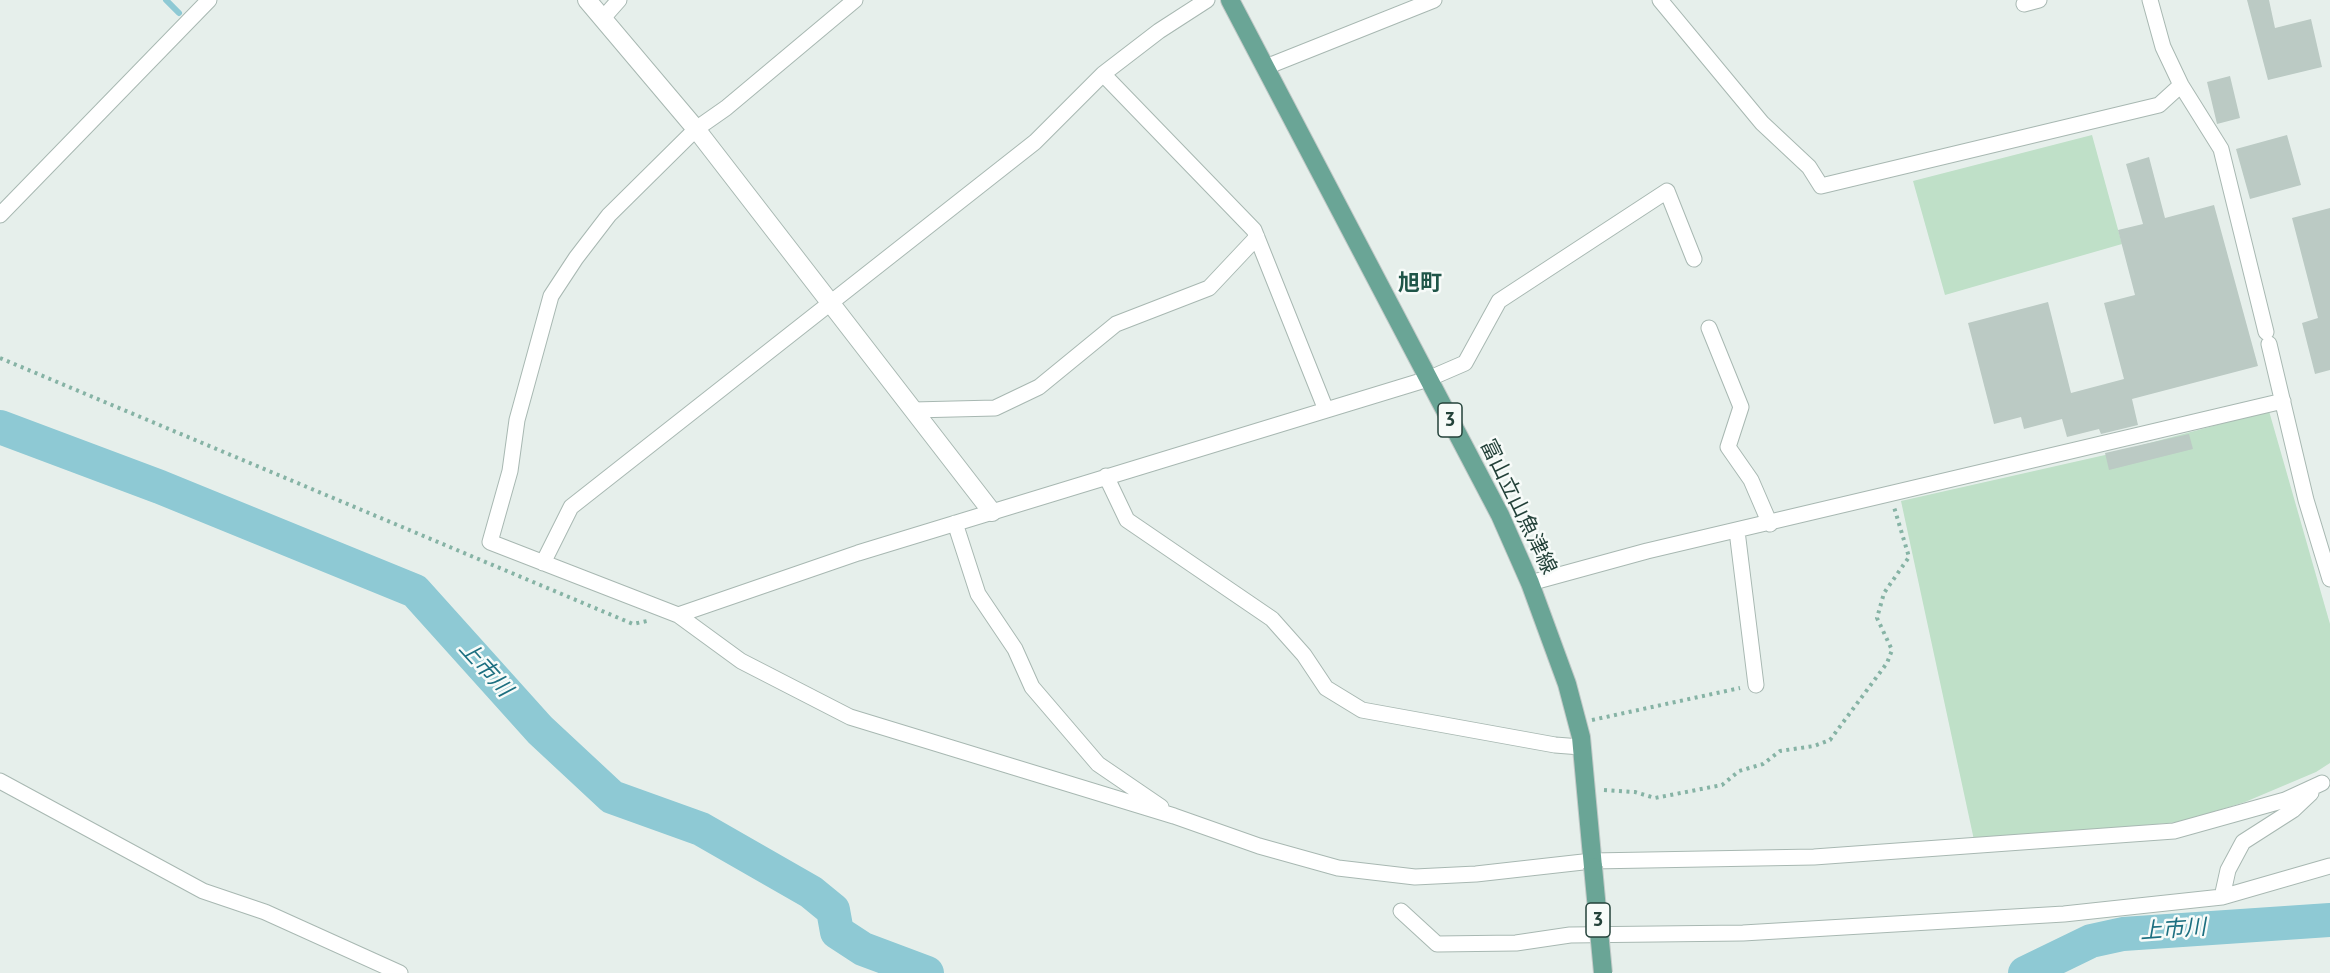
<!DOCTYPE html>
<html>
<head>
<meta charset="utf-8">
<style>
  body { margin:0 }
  canvas { display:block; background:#e6efeb }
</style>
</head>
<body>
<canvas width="2330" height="973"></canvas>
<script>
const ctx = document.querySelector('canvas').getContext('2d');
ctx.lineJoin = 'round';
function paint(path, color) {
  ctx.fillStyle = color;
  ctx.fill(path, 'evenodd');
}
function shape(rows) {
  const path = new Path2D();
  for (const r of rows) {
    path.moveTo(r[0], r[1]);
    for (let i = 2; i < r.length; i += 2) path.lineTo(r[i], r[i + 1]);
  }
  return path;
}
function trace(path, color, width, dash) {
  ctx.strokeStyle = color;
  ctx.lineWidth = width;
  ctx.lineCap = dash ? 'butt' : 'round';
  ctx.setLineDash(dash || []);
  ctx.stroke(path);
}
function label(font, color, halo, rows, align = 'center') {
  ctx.font = font + ' "PT Sans","Noto Sans JP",sans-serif';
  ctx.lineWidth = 5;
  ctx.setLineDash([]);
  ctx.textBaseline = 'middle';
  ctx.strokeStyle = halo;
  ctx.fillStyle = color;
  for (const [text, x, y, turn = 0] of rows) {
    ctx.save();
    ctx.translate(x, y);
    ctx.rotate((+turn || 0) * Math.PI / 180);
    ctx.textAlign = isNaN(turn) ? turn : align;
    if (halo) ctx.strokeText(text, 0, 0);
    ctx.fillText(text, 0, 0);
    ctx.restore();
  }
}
paint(shape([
  [2092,135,2122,244,1945,295,1913,181],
  [2269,411,2330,624,2330,763,2316,772,2245,802,2180,822,1974,840,1901,501,2105,455]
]), '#bfe0c8');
trace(shape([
  [166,0,179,13]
]), '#8ec9d4', 6);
trace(shape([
  [0,427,160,487,415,591,540,730,612,797,701,829,811,892,833,910,837,932,863,949,927,973],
  [2025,973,2091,941,2123,934,2330,920]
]), '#8ec9d4', 34);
paint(shape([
  [2247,0,2269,0,2275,28,2311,19,2322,67,2268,80],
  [2230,76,2240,118,2217,124,2207,82],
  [2287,135,2301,185,2250,199,2236,149],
  [2149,157,2165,218,2214,205,2258,366,2132,399,2138,425,2101,434,2099,429,2067,437,2062,419,2024,429,2021,417,1994,424,1968,323,2048,302,2071,393,2124,379,2104,303,2135,295,2118,230,2143,224,2126,164],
  [2330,208,2330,370,2315,374,2302,323,2318,318,2292,218],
  [2189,434,2193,449,2109,470,2105,453]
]), '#bbcac4');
const minor = shape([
  [855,0,726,108,696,129,609,215,576,258,551,296,517,420,510,471,490,542,678,615,741,661,850,717,1174,816,1259,846,1338,868,1415,877,1476,874,1592,861,1814,857,2174,831,2285,800,2322,783],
  [1660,0,1762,123,1809,167,1821,186,2159,105,2181,85],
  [2150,0,2163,47,2181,85,2221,149,2266,332],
  [2024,4,2039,0],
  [604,17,619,0],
  [1266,67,1434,0],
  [1103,74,1159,31,1207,0],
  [0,215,209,0],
  [1709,328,1741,407,1728,447,1751,480,1770,524],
  [2269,344,2306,500,2330,579],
  [913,410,995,408,1039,387,1116,324,1209,288,1257,237],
  [1106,476,1127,520,1272,619,1304,655,1326,688,1362,710,1555,745,1581,747],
  [955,523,978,594,1015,649,1032,687,1098,764,1161,807],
  [1737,531,1756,685],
  [543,563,571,507,1035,142,1103,74,1254,230,1326,410],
  [1530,583,1647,551,2283,401],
  [678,615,858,553,1428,379,1465,363,1499,301,1667,191,1694,259],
  [0,781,203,891,265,912,400,973],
  [2311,793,2293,810,2243,842,2228,870,2222,897,2330,866],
  [1401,911,1437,944,1516,943,1570,935,1743,933,2064,914,2222,897]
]);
const tertiary = shape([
  [587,0,696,129,992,512]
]);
const primary = shape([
  [1230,0,1500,515,1530,583,1567,684,1581,737,1593,867]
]);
trace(minor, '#a8b8b2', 17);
trace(tertiary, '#a8b8b2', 20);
trace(primary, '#c2cac8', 20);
trace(shape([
  [0,358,633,624,647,621],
  [1592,720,1740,688],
  [1604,790,1635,792,1655,798,1722,785,1739,771,1763,764,1780,751,1814,746,1830,740,1887,663,1892,650,1877,618,1884,593,1909,557,1894,507]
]), '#86b3a5', 4, [3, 4.5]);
trace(minor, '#fff', 15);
trace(tertiary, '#fff', 18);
trace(primary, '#6aa596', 18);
const primaryBridge = shape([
  [1593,867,1603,973]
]);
trace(primaryBridge, '#c2cac8', 20, []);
trace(primaryBridge, '#6aa596', 18);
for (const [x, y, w] of [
  [1450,420,24],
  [1598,920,24]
]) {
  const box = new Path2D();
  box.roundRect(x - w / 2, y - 17, w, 34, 4.5);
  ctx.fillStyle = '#f7fbf9';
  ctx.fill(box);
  trace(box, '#24423a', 1.5);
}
label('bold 20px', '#24423a', null, [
  ["3",1450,420],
  ["3",1598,920]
]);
label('21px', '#24423a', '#f7fbf9', [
  ["富山立山魚津線",1518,507,64]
]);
label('bold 22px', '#1f5548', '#f7fbf9', [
  ["旭町",1420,284]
]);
label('italic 22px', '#1c6f80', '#f7fbf9', [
  ["上市川",485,669,48],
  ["上市川",2173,930,-4]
]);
</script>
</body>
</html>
